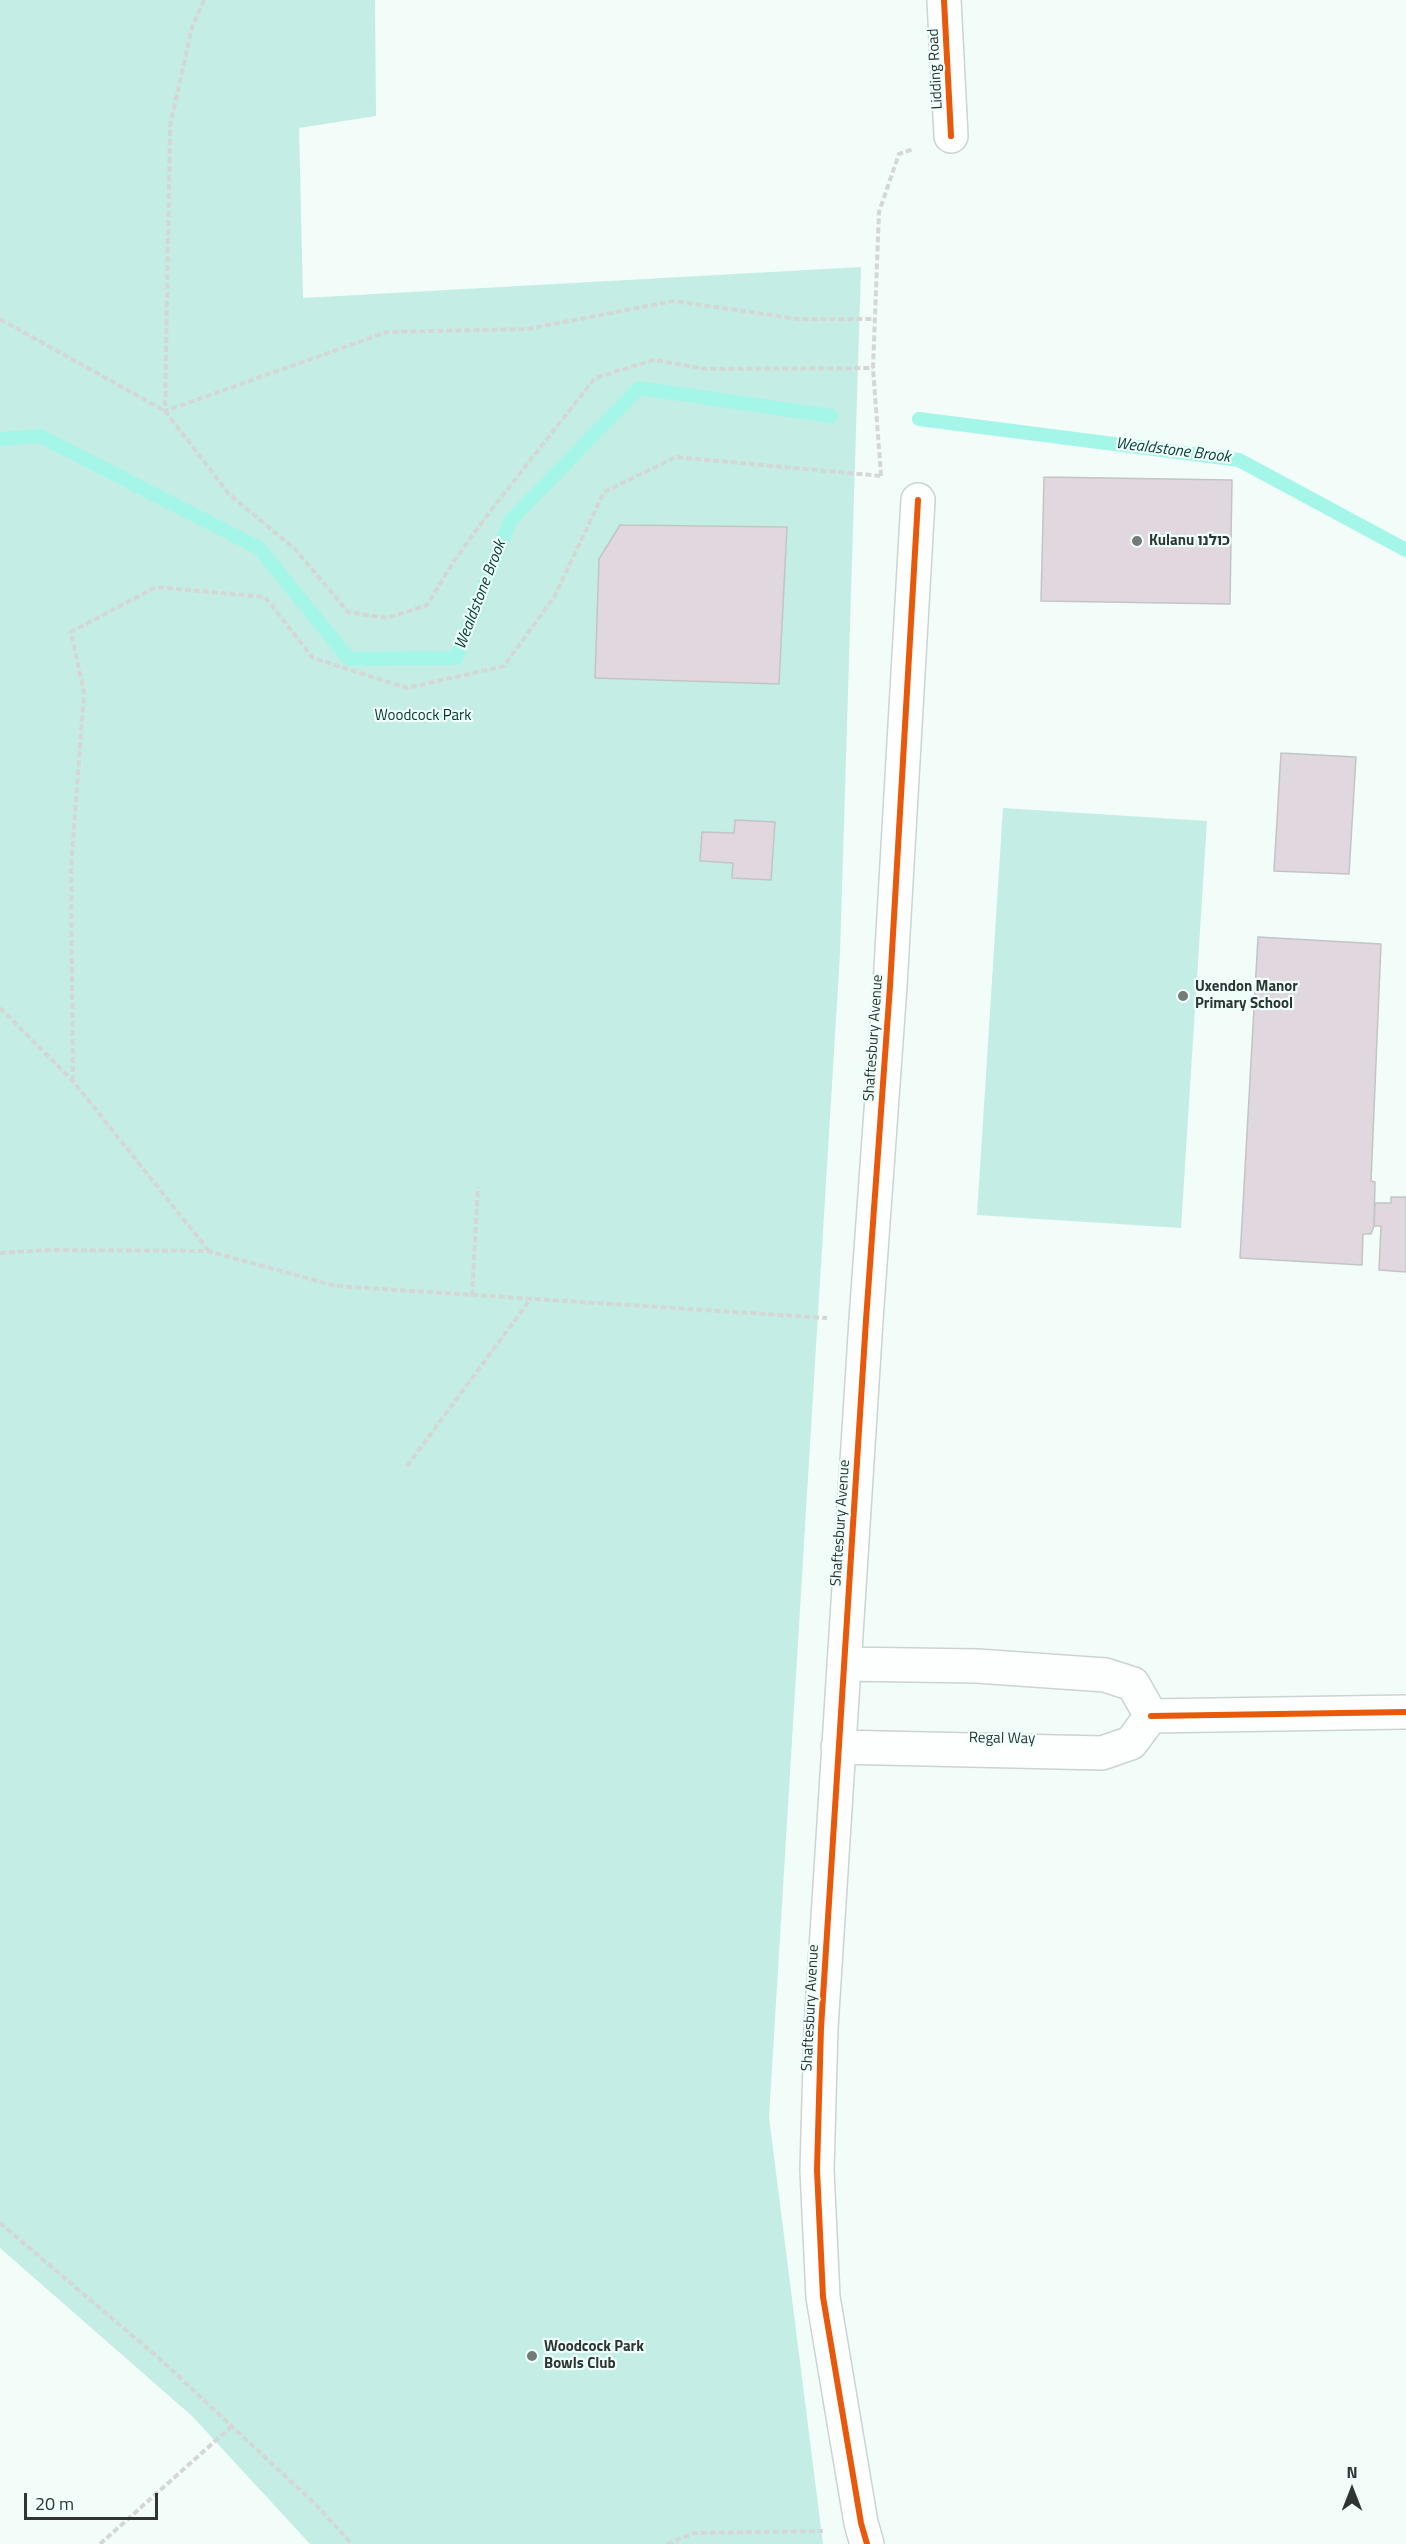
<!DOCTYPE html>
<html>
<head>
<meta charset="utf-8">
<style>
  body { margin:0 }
  #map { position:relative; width:1406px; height:2544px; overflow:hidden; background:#f2fcf9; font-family:"Titillium Web",sans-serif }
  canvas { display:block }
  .north { position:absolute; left:1322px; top:2460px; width:60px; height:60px; -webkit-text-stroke:4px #effffb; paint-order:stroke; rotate:0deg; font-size:16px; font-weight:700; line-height:24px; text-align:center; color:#2e3533 }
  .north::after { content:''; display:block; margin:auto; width:21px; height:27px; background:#2e3533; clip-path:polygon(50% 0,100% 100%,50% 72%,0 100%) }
  .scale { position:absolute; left:24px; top:2493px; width:134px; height:27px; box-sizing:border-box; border:3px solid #2e3533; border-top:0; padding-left:8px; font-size:18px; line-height:21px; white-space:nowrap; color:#2e3533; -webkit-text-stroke:4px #effffb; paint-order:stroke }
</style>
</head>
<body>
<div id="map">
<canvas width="1406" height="2544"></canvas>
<div class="north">N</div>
<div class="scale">20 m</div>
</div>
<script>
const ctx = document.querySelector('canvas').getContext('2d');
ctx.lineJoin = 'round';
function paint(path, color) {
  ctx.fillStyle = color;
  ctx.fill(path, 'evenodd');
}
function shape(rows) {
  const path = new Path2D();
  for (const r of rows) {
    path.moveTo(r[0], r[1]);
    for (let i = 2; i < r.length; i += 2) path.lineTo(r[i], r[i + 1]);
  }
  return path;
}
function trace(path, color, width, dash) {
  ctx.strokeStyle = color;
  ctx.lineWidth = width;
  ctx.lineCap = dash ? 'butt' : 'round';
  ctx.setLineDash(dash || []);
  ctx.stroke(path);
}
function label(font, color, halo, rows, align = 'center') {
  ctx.font = font + ' "Titillium Web","Noto Sans Hebrew",sans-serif';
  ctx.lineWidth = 4.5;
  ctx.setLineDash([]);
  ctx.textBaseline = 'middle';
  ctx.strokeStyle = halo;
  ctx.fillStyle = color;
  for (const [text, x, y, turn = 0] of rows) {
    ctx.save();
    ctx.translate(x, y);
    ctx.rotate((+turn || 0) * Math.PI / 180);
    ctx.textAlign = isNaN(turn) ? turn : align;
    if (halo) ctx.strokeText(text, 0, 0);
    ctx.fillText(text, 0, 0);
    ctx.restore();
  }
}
paint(shape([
  [0,0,375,0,376,116,299,128,303,298,861,267,840,953,769,2117,823,2544,310,2544,192,2416,0,2248],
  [1003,808,1207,821,1181,1228,977,1215]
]), '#c4ede5');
trace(shape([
  [919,419,1239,460,1406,550],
  [0,439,40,436,259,548,349,659,456,658,510,521,639,388,831,416]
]), '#a4f6e8', 14);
const building = shape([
  [1044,477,1232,480,1230,604,1041,601,1044,477],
  [620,525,787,527,779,684,595,678,599,559,620,525],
  [1281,753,1356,757,1349,874,1274,871,1281,753],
  [735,820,775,822,771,880,732,878,733,863,700,861,702,832,734,833,735,820],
  [1258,937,1381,944,1371,1181,1375,1182,1374,1226,1371,1234,1363,1234,1362,1265,1240,1258,1258,937],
  [1391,1197,1406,1197,1406,1272,1379,1270,1381,1226,1374,1226,1375,1203,1391,1203,1391,1197]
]);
paint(building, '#e0d7df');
trace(building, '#c3c5c5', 1.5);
const minor = shape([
  [944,0,951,136],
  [1151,1716,1406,1712],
  [838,1747,1102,1753,1131,1743,1151,1716,1133,1684,1105,1675,977,1666,844,1664],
  [867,2544,861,2523,823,2297,817,2170,821,2028,866,1320,890,986,918,500]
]);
trace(minor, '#ccd4d2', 36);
trace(shape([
  [204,0,192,27,170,126,165,411,387,332,527,329,674,301,798,319,875,319],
  [0,319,165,411,229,494,295,549,348,612,387,618,427,605,454,561,488,514,595,378,654,360,706,369,873,368],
  [881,476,873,368,879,212,899,154,913,149],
  [0,1008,73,1081,208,1250],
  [73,1081,71,868,84,693,71,632,156,587,265,597,313,658,407,688,504,666,554,597,604,492,676,457,881,476],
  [0,1253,48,1250,208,1251,336,1286,827,1318],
  [472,1296,478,1187],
  [407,1466,529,1301],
  [0,2223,161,2360,316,2505,352,2544],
  [100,2544,233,2425],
  [667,2544,694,2533,823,2531]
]), '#d5d7d7', 4, [6, 3]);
trace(minor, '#fdfffe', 33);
trace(shape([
  [944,0,951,136],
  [1151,1716,1406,1712],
  [867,2544,861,2523,823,2297,817,2170,821,2028,866,1320,890,986,918,500]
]), '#e8590c', 6);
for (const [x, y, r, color] of [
  [1137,541,6,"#737b78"],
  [1183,996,6,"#737b78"],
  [532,2356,6,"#737b78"]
]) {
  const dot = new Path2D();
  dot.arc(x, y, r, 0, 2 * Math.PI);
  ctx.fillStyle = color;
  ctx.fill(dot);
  trace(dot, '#effffb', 2);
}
label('15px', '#2e3533', '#effffb', [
  ["Lidding Road",936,69,-93],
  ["Shaftesbury Avenue",874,1038,-86],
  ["Shaftesbury Avenue",841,1523,-86],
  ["Regal Way",1002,1739,1],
  ["Shaftesbury Avenue",811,2008,-87]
]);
label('bold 15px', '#2e3533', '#effffb', [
  ["Kulanu כולנו",1149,541],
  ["Uxendon Manor",1195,987],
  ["Primary School",1195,1004],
  ["Woodcock Park",544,2347],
  ["Bowls Club",544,2364]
], 'left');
label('15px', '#00362f', '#effffb', [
  ["Woodcock Park",423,716]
]);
label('italic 16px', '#094039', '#effffb', [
  ["Wealdstone Brook",1173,451,7],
  ["Wealdstone Brook",481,595,-69]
]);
</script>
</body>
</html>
